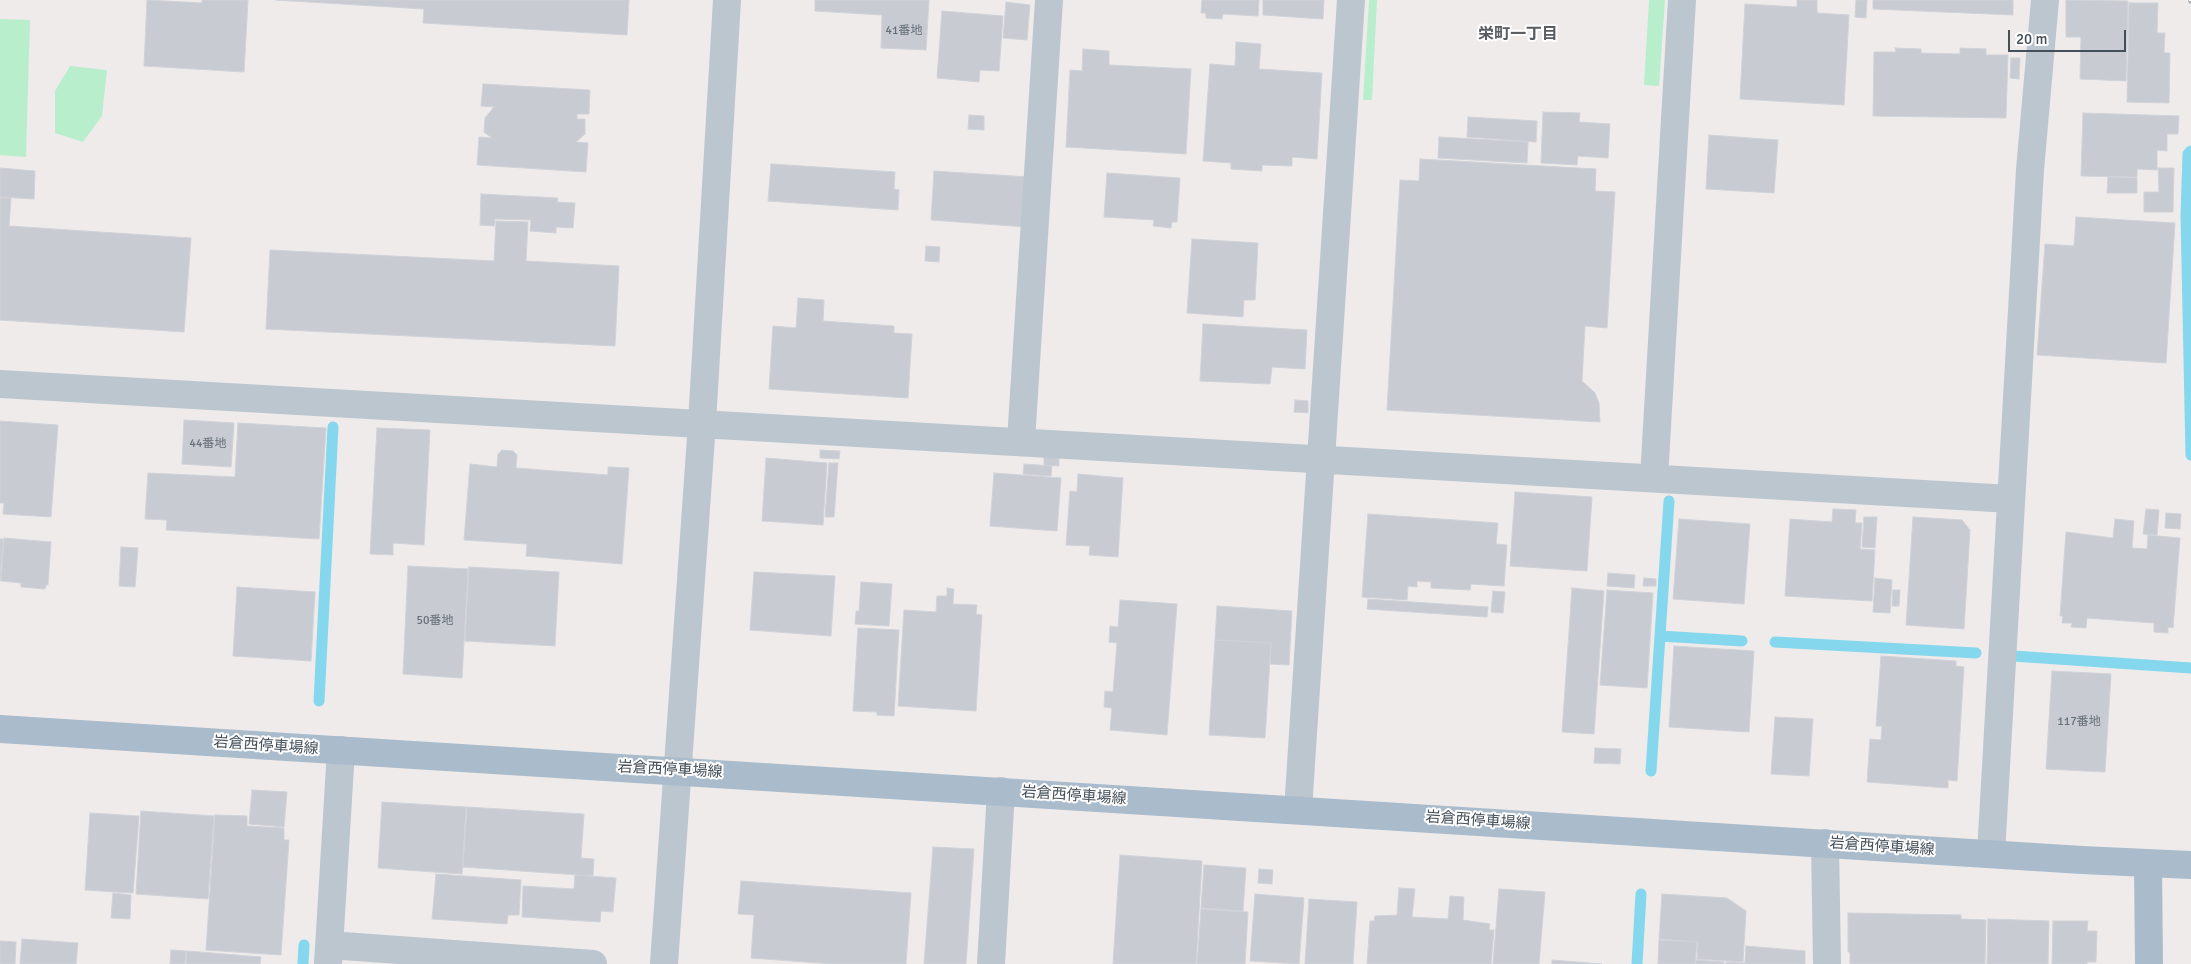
<!DOCTYPE html>
<html>
<head>
<meta charset="utf-8">
<style>
  body { margin:0 }
  #map { position:relative; width:2191px; height:964px; overflow:hidden; background:#efebeb; font-family:Signika,sans-serif }
  canvas { display:block }
  .scale { position:absolute; left:2008px; top:30px; width:118px; height:22px; box-sizing:border-box; border:2px solid #444f59; border-top:0; padding-left:6px; font-size:15px; line-height:18px; white-space:nowrap; color:#444f59; -webkit-text-stroke:4px #fff; paint-order:stroke }
</style>
</head>
<body>
<div id="map">
<canvas width="2191" height="964"></canvas>
<div class="scale">20 m</div>
</div>
<script>
const ctx = document.querySelector('canvas').getContext('2d');
ctx.lineJoin = 'round';
function paint(path, color) {
  ctx.fillStyle = color;
  ctx.fill(path, 'evenodd');
}
function shape(rows) {
  const path = new Path2D();
  for (const r of rows) {
    path.moveTo(r[0], r[1]);
    for (let i = 2; i < r.length; i += 2) path.lineTo(r[i], r[i + 1]);
  }
  return path;
}
function trace(path, color, width, dash) {
  ctx.strokeStyle = color;
  ctx.lineWidth = width;
  ctx.lineCap = dash ? 'butt' : 'round';
  ctx.setLineDash(dash || []);
  ctx.stroke(path);
}
function label(font, color, halo, rows, align = 'center') {
  ctx.font = font + ' Signika,"Noto Sans JP",sans-serif';
  ctx.lineWidth = 4;
  ctx.setLineDash([]);
  ctx.textBaseline = 'middle';
  ctx.strokeStyle = halo;
  ctx.fillStyle = color;
  for (const [text, x, y, turn = 0] of rows) {
    ctx.save();
    ctx.translate(x, y);
    ctx.rotate((+turn || 0) * Math.PI / 180);
    ctx.textAlign = isNaN(turn) ? turn : align;
    if (halo) ctx.strokeText(text, 0, 0);
    ctx.fillText(text, 0, 0);
    ctx.restore();
  }
}
paint(shape([
  [1369,0,1377,0,1372,100,1363,100],
  [1649,0,1665,0,1659,86,1644,85],
  [0,19,30,20,26,157,0,155],
  [70,66,107,70,102,116,83,142,55,133,55,91]
]), '#b8eecc');
trace(shape([
  [2191,151,2188,154,2186,216,2191,455],
  [1660,636,1742,641],
  [1775,642,1976,653],
  [2013,656,2191,668],
  [319,701,333,427],
  [1651,771,1669,501],
  [303,964,304,945],
  [1637,964,1641,894]
]), '#84d7ec', 11);
const building = shape([
  [147,0,202,3,202,0,248,0,244,72,144,66,147,0],
  [276,0,629,0,627,35,423,23,424,9,276,0],
  [815,0,929,0,926,50,881,48,882,15,815,11,815,0],
  [1202,0,1259,0,1258,16,1223,14,1222,19,1206,18,1206,13,1201,13,1202,0],
  [1263,0,1324,0,1323,19,1263,15,1263,0],
  [1797,0,1817,0,1817,13,1849,15,1844,105,1740,99,1745,4,1797,7,1797,0],
  [1856,0,1867,0,1866,18,1855,17,1856,0],
  [1873,0,2013,0,2013,15,1873,9,1873,0],
  [2066,0,2128,1,2126,81,2080,79,2081,37,2066,37,2066,0],
  [1006,2,1030,5,1027,40,1003,38,1006,2],
  [2129,3,2158,3,2157,33,2165,33,2164,53,2170,53,2169,103,2127,102,2129,3],
  [942,11,1003,16,999,71,980,70,979,82,937,78,942,11],
  [1236,42,1261,44,1259,69,1322,73,1317,159,1292,157,1292,166,1262,165,1262,171,1231,169,1231,163,1203,161,1210,64,1235,66,1236,42],
  [1895,48,1921,49,1921,53,1960,54,1960,48,1986,49,1986,55,2008,55,2006,118,1873,116,1874,52,1896,52,1895,48],
  [1083,49,1109,51,1109,65,1191,69,1186,154,1066,147,1070,70,1082,71,1083,49],
  [2011,58,2020,58,2019,79,2010,78,2011,58],
  [483,84,590,90,589,114,577,114,577,119,585,119,585,134,576,142,588,143,586,172,477,165,479,137,492,138,484,132,485,118,494,107,481,106,483,84],
  [1543,112,1580,113,1579,122,1610,124,1608,158,1578,156,1577,165,1541,163,1543,112],
  [2083,113,2179,116,2178,134,2167,134,2167,151,2157,150,2157,170,2137,169,2137,177,2081,176,2083,113],
  [969,115,984,116,984,130,968,129,969,115],
  [1468,117,1537,121,1536,142,1467,137,1468,117],
  [1709,135,1778,140,1774,193,1706,189,1709,135],
  [1439,137,1528,142,1527,163,1438,158,1439,137],
  [1420,159,1596,169,1595,191,1615,192,1607,328,1585,326,1582,381,1595,393,1599,403,1600,422,1387,410,1400,180,1419,181,1420,159],
  [771,164,895,172,894,189,899,190,898,210,768,201,771,164],
  [0,168,35,171,34,199,0,197,0,168],
  [2158,168,2174,168,2173,212,2144,212,2144,192,2159,192,2158,168],
  [934,171,1029,177,1026,227,931,220,934,171],
  [1107,173,1180,178,1177,222,1172,222,1171,228,1153,226,1154,220,1104,217,1107,173],
  [2108,177,2137,178,2137,193,2107,193,2108,177],
  [481,194,558,198,557,202,575,203,573,228,556,227,556,233,530,231,531,220,495,219,494,226,480,225,481,194],
  [0,198,11,198,9,226,191,238,184,332,0,320,0,198],
  [2076,217,2175,223,2166,363,2037,355,2045,244,2074,246,2076,217],
  [496,221,528,222,526,261,619,266,615,346,266,329,270,250,494,261,496,221],
  [1192,239,1258,243,1255,300,1244,300,1243,317,1187,313,1192,239],
  [926,246,940,247,939,262,925,261,926,246],
  [798,298,824,300,823,321,894,326,894,333,912,334,908,398,769,389,773,326,796,328,798,298],
  [1203,324,1307,330,1305,369,1272,367,1270,384,1200,381,1203,324],
  [1295,400,1308,401,1308,413,1294,412,1295,400],
  [184,420,234,423,231,467,182,464,184,420],
  [0,421,58,425,51,517,3,514,4,503,0,503,0,421],
  [238,423,326,428,319,539,166,530,167,520,145,519,148,473,235,477,238,423],
  [377,428,430,430,424,545,393,543,393,555,370,554,377,428],
  [502,450,513,451,517,455,516,468,608,475,608,467,629,468,622,564,526,556,527,544,464,540,470,464,497,467,498,454,502,450],
  [820,450,840,451,839,459,820,458,820,450],
  [1044,455,1059,456,1059,466,1044,465,1044,455],
  [766,458,827,463,823,525,762,521,766,458],
  [829,463,838,463,834,517,825,517,829,463],
  [1024,464,1052,466,1051,476,1023,474,1024,464],
  [994,473,1061,478,1057,531,990,526,994,473],
  [1078,474,1123,478,1118,557,1089,555,1090,546,1066,545,1070,491,1077,492,1078,474],
  [1515,492,1592,497,1587,571,1510,566,1515,492],
  [1833,509,1856,510,1855,523,1862,523,1860,549,1875,550,1872,601,1785,596,1790,519,1832,522,1833,509],
  [2146,509,2159,510,2157,535,2143,534,2146,509],
  [2166,513,2181,514,2180,529,2165,528,2166,513],
  [1368,514,1498,523,1496,544,1507,545,1504,586,1471,584,1470,590,1431,588,1431,582,1417,581,1417,587,1408,586,1407,600,1362,597,1368,514],
  [1864,517,1877,517,1875,548,1862,547,1864,517],
  [1913,517,1962,520,1970,530,1964,629,1906,625,1913,517],
  [1679,519,1750,524,1744,604,1673,599,1679,519],
  [2115,519,2134,521,2132,548,2147,549,2148,535,2180,538,2173,628,2168,627,2168,633,2154,632,2154,623,2087,618,2086,628,2071,627,2072,623,2062,623,2063,616,2060,616,2066,532,2113,538,2115,519],
  [4,538,51,542,48,585,46,585,45,589,21,587,21,583,1,581,4,538],
  [0,539,3,539,0,581,0,539],
  [121,547,138,548,135,587,119,586,121,547],
  [408,566,468,569,462,678,403,674,408,566],
  [469,567,559,572,555,646,465,641,469,567],
  [754,572,835,576,831,636,750,630,754,572],
  [1608,573,1635,575,1634,588,1607,586,1608,573],
  [1644,578,1656,579,1656,586,1643,586,1644,578],
  [1875,578,1892,580,1890,613,1873,612,1875,578],
  [861,582,892,584,889,626,855,624,856,611,859,611,861,582],
  [237,587,315,592,311,661,233,656,237,587],
  [947,588,954,589,953,604,977,605,976,614,982,615,976,711,898,706,904,610,936,612,937,596,947,596,947,588],
  [1572,588,1604,591,1594,734,1562,732,1572,588],
  [1607,590,1653,593,1647,688,1600,685,1607,590],
  [1893,590,1900,590,1899,606,1892,606,1893,590],
  [1493,591,1505,592,1503,613,1491,612,1493,591],
  [1368,599,1488,607,1487,617,1367,609,1368,599],
  [1120,600,1177,604,1167,735,1110,730,1112,708,1104,707,1105,691,1113,692,1117,643,1109,642,1110,626,1118,627,1120,600],
  [1217,606,1292,611,1289,665,1270,664,1271,643,1215,640,1217,606],
  [858,628,899,630,894,716,877,715,877,712,853,711,858,628],
  [1215,640,1271,643,1265,738,1209,735,1215,640],
  [1674,646,1754,651,1749,732,1669,727,1674,646],
  [1881,656,1956,661,1956,666,1964,667,1957,781,1948,780,1948,788,1867,782,1870,739,1881,740,1882,726,1876,726,1881,656],
  [2052,671,2111,674,2105,772,2046,769,2052,671],
  [1775,717,1813,719,1809,776,1771,774,1775,717],
  [1595,748,1621,749,1620,764,1594,763,1595,748],
  [252,790,287,792,284,827,249,824,252,790],
  [382,802,466,807,462,874,378,868,382,802],
  [467,807,584,814,581,858,594,859,593,876,463,867,467,807],
  [141,811,214,816,208,899,136,894,141,811],
  [90,813,139,816,133,893,85,890,90,813],
  [215,815,247,816,247,826,284,828,284,840,289,840,281,955,206,950,215,815],
  [933,847,974,849,966,964,924,964,933,847],
  [1120,855,1202,861,1196,964,1113,964,1120,855],
  [1204,865,1246,868,1243,911,1201,908,1204,865],
  [1259,869,1273,870,1272,884,1258,883,1259,869],
  [436,874,521,880,519,915,508,915,507,924,432,919,436,874],
  [575,875,616,878,613,912,601,911,600,922,522,917,523,886,574,889,575,875],
  [741,881,911,893,906,964,833,964,751,958,754,915,738,914,741,881],
  [1399,888,1415,889,1412,917,1448,919,1450,896,1464,897,1463,920,1490,924,1489,930,1494,930,1491,964,1367,964,1370,921,1374,921,1375,916,1397,915,1399,888],
  [1499,889,1545,892,1539,964,1493,964,1499,889],
  [113,893,131,895,130,919,111,918,113,893],
  [1255,894,1304,898,1299,964,1250,961,1255,894],
  [1662,894,1727,898,1746,911,1743,962,1697,959,1698,942,1659,939,1662,894],
  [1309,899,1357,902,1353,964,1305,964,1309,899],
  [1201,909,1248,912,1245,964,1197,964,1201,909],
  [1848,913,1961,915,1961,919,1986,920,1985,964,1850,964,1850,952,1848,952,1848,913],
  [1988,919,2049,921,2048,964,1987,964,1988,919],
  [2053,921,2088,921,2087,931,2097,931,2096,962,2087,962,2087,964,2052,964,2053,921],
  [22,939,78,943,76,964,20,964,22,939],
  [1659,940,1697,942,1695,964,1658,964,1659,940],
  [0,941,16,942,15,964,0,964,0,941],
  [1746,946,1805,951,1805,964,1726,964,1726,962,1745,963,1746,946],
  [171,950,186,951,185,964,170,964,171,950],
  [187,951,261,957,260,964,186,964,187,951],
  [1552,960,1602,964,1552,964,1552,960],
  [1696,960,1724,962,1724,964,1696,964,1696,960]
]);
paint(building, '#c8cbd1');
trace(building, '#cfd2d8', 1);
trace(shape([
  [0,384,2011,499],
  [1021,441,1049,0],
  [1654,478,1682,0],
  [1298,810,1351,0],
  [1825,843,1827,964],
  [1991,854,2030,170,2045,0],
  [329,945,593,964],
  [328,964,341,750],
  [664,964,702,423,727,0],
  [991,964,1001,791]
]), '#bcc6cf', 28);
trace(shape([
  [0,729,2082,860,2191,865],
  [2148,864,2149,964]
]), '#aabccc', 28);
const rail = shape([
  [2191,0,2191,1]
]);
trace(rail, '#aeb1b6', 5.5);
trace(rail, '#fff', 4, [11]);
label('12px', '#656e77', null, [
  ["41番地",904,31],
  ["44番地",208,444],
  ["50番地",435,621],
  ["117番地",2079,722]
]);
label('15px', '#444f59', '#fff', [
  ["岩倉西停車場線",266,746,4],
  ["岩倉西停車場線",670,770,3],
  ["岩倉西停車場線",1074,796,4],
  ["岩倉西停車場線",1478,821,4],
  ["岩倉西停車場線",1882,847,4]
]);
label('bold 16px', '#585c61', '#fff', [
  ["栄町一丁目",1518,35]
]);
</script>
</body>
</html>
